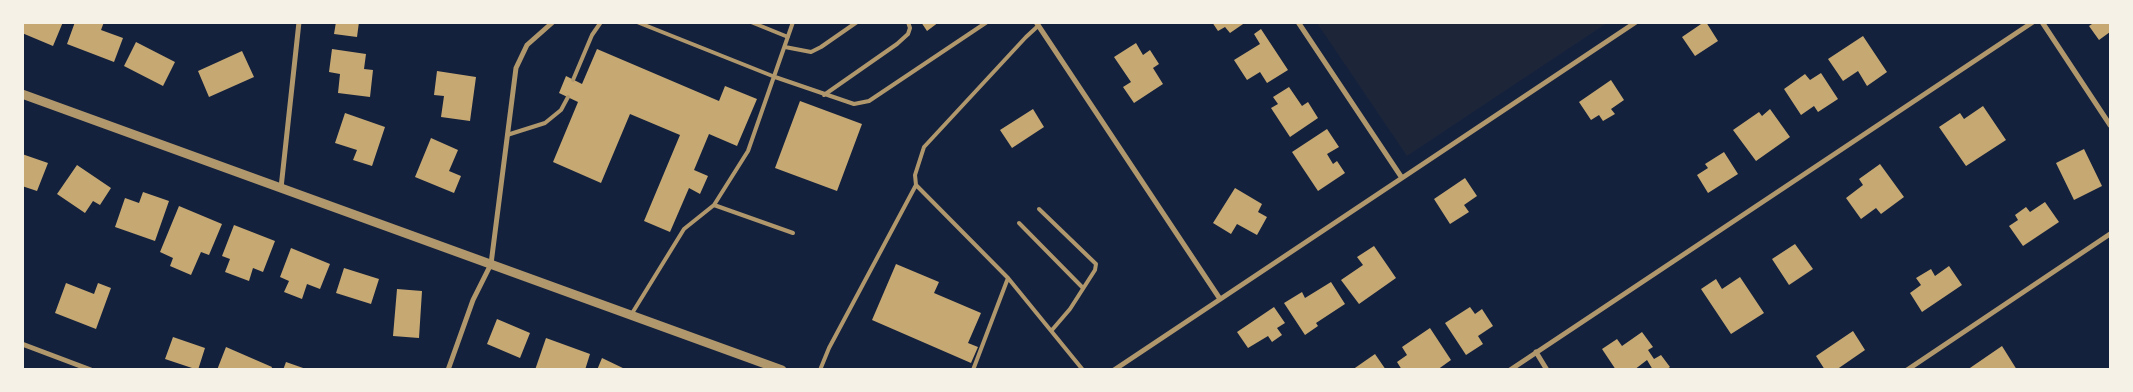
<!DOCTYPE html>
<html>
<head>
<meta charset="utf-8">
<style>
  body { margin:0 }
  #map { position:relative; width:2133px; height:392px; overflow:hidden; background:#14213d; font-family:"Asap Condensed",sans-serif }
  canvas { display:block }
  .frame { position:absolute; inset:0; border:24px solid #f6f1e7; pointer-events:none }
</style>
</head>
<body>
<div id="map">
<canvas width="2133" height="392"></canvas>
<div class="frame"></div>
</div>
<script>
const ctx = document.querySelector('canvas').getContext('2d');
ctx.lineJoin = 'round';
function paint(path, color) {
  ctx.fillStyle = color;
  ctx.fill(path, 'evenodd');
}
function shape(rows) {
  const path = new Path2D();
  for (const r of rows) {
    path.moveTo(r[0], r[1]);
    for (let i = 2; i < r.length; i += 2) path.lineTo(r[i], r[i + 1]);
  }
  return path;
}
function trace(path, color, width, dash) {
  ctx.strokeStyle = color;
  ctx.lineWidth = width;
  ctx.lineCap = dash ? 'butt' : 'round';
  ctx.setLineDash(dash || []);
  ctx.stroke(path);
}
paint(shape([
  [1317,23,1607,23,1407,156]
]), '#1d2539');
paint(shape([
  [22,22,63,22,53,46,22,33],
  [75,22,104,22,101,30,123,38,114,62,67,44],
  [336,22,359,22,357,37,334,34],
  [921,22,939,22,927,31],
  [1212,22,1246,22,1230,33,1225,27,1218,31],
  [1704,22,1706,22,1718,41,1695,56,1682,37],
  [2095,22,2110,22,2110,32,2099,40,2089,26],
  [1261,29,1288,70,1267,83,1260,72,1247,80,1234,60,1260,44,1254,34],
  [1863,36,1887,72,1867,86,1858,71,1843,81,1828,59],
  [136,42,175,62,163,86,124,66],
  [1136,43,1143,55,1150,50,1159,64,1153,68,1163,84,1134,103,1123,87,1131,82,1114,57],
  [332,49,366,54,364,69,373,70,370,97,338,93,340,74,329,72],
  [597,49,719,101,725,86,757,99,737,146,709,134,694,170,708,176,700,194,689,188,670,232,644,221,680,135,630,114,601,183,553,162,578,102,559,93,566,76,582,84],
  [242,51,254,77,209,97,198,71],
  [437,71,476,77,470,121,441,117,444,96,434,95],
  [1821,73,1838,99,1818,112,1814,106,1801,115,1784,89,1805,74,1810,80],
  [1611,80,1624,100,1611,109,1615,114,1603,121,1599,115,1591,120,1579,102],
  [1289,87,1302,106,1308,102,1318,118,1290,137,1271,108,1278,104,1273,97],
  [800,101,862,124,837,191,775,168],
  [1983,106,2006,140,1966,166,1939,127,1960,113,1964,119],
  [1033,109,1044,127,1012,148,1000,130],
  [1770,109,1790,137,1756,161,1733,130,1759,112,1762,116],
  [345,113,385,127,372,166,353,160,357,150,335,143],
  [1327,129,1339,147,1327,154,1333,164,1337,161,1345,173,1318,191,1292,152],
  [431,138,458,150,449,171,461,176,454,193,415,177],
  [2084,149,2102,186,2074,200,2056,163],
  [1724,152,1738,174,1708,193,1697,175,1708,168,1705,164],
  [22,154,48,163,37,191,22,186],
  [1880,164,1904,197,1881,214,1876,208,1861,219,1846,198,1863,185,1859,179],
  [77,165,111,188,100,205,93,201,85,213,57,194],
  [1465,178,1477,196,1464,205,1469,212,1450,224,1434,199],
  [1235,188,1262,204,1258,212,1267,217,1257,235,1237,224,1231,234,1213,223],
  [143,192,169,201,155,241,115,227,125,198,139,203],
  [2045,202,2059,222,2023,246,2009,226,2018,220,2015,215,2026,207,2030,212],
  [179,206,222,224,209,255,201,252,191,275,170,266,173,258,160,252],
  [234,225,275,241,263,272,253,268,249,281,225,272,230,259,222,256],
  [1795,244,1813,269,1789,285,1772,259],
  [1374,246,1396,278,1359,304,1341,280,1363,265,1357,257],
  [291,248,330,264,320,289,307,284,302,299,284,292,289,281,280,277],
  [896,264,939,282,934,293,981,313,968,343,978,347,971,363,872,320],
  [1949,266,1962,285,1922,312,1910,293,1921,285,1916,278,1931,269,1935,276],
  [344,268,379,279,371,304,336,293],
  [1740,277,1764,313,1731,334,1701,289,1716,279,1722,289],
  [1331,282,1345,304,1316,323,1318,326,1305,335,1284,303,1302,292,1305,298],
  [66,283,94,294,98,283,111,288,96,329,55,313],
  [397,289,422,291,419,338,393,336],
  [1274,307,1285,323,1277,328,1282,335,1272,342,1268,336,1248,348,1237,332],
  [1470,307,1475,314,1482,309,1493,326,1478,336,1483,344,1466,355,1445,323],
  [497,319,530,333,520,358,487,344],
  [1430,328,1451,360,1437,370,1402,370,1397,362,1407,355,1402,347],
  [1853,331,1865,350,1836,370,1825,370,1816,356],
  [1642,332,1653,347,1648,350,1654,359,1661,355,1670,367,1666,370,1653,370,1647,360,1634,370,1616,370,1602,349,1617,339,1622,346],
  [173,337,205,348,198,370,165,359],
  [546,338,590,354,585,370,535,370],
  [2002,346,2017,370,1967,370],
  [226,347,272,367,271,370,217,370],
  [1375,354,1386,370,1352,370],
  [602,358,627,370,597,370],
  [286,362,306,369,306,370,283,370]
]), '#c6a872');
trace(shape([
  [637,22,775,77,854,104,869,101,987,22],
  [751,22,788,37],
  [785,47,811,52,821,47,857,22],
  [573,80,592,35,601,22],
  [824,95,897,44,908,34,910,28,908,22],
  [507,135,545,123,561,110,568,97],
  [916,185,1008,278,1083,370],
  [714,205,793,233],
  [1039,209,1096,264,1095,270,1070,309,1052,330],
  [1019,223,1083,288],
  [631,315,684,229,714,205,748,151,793,22],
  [820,370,829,348,916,185,915,175,924,147,1026,37,1038,26],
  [973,370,1008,278]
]), '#b1986c', 4);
trace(shape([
  [1036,22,1220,299],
  [1298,22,1402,178],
  [2042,22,2110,125],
  [281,188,299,22],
  [22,344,91,370],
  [1536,352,1547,370],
  [448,370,473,300,491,264,516,68,527,45,553,22],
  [1114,370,1636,22],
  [1510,370,2033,22],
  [1907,370,2110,234]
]), '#b1986c', 5);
trace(shape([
  [22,94,782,370]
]), '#b1986c', 9);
</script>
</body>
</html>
